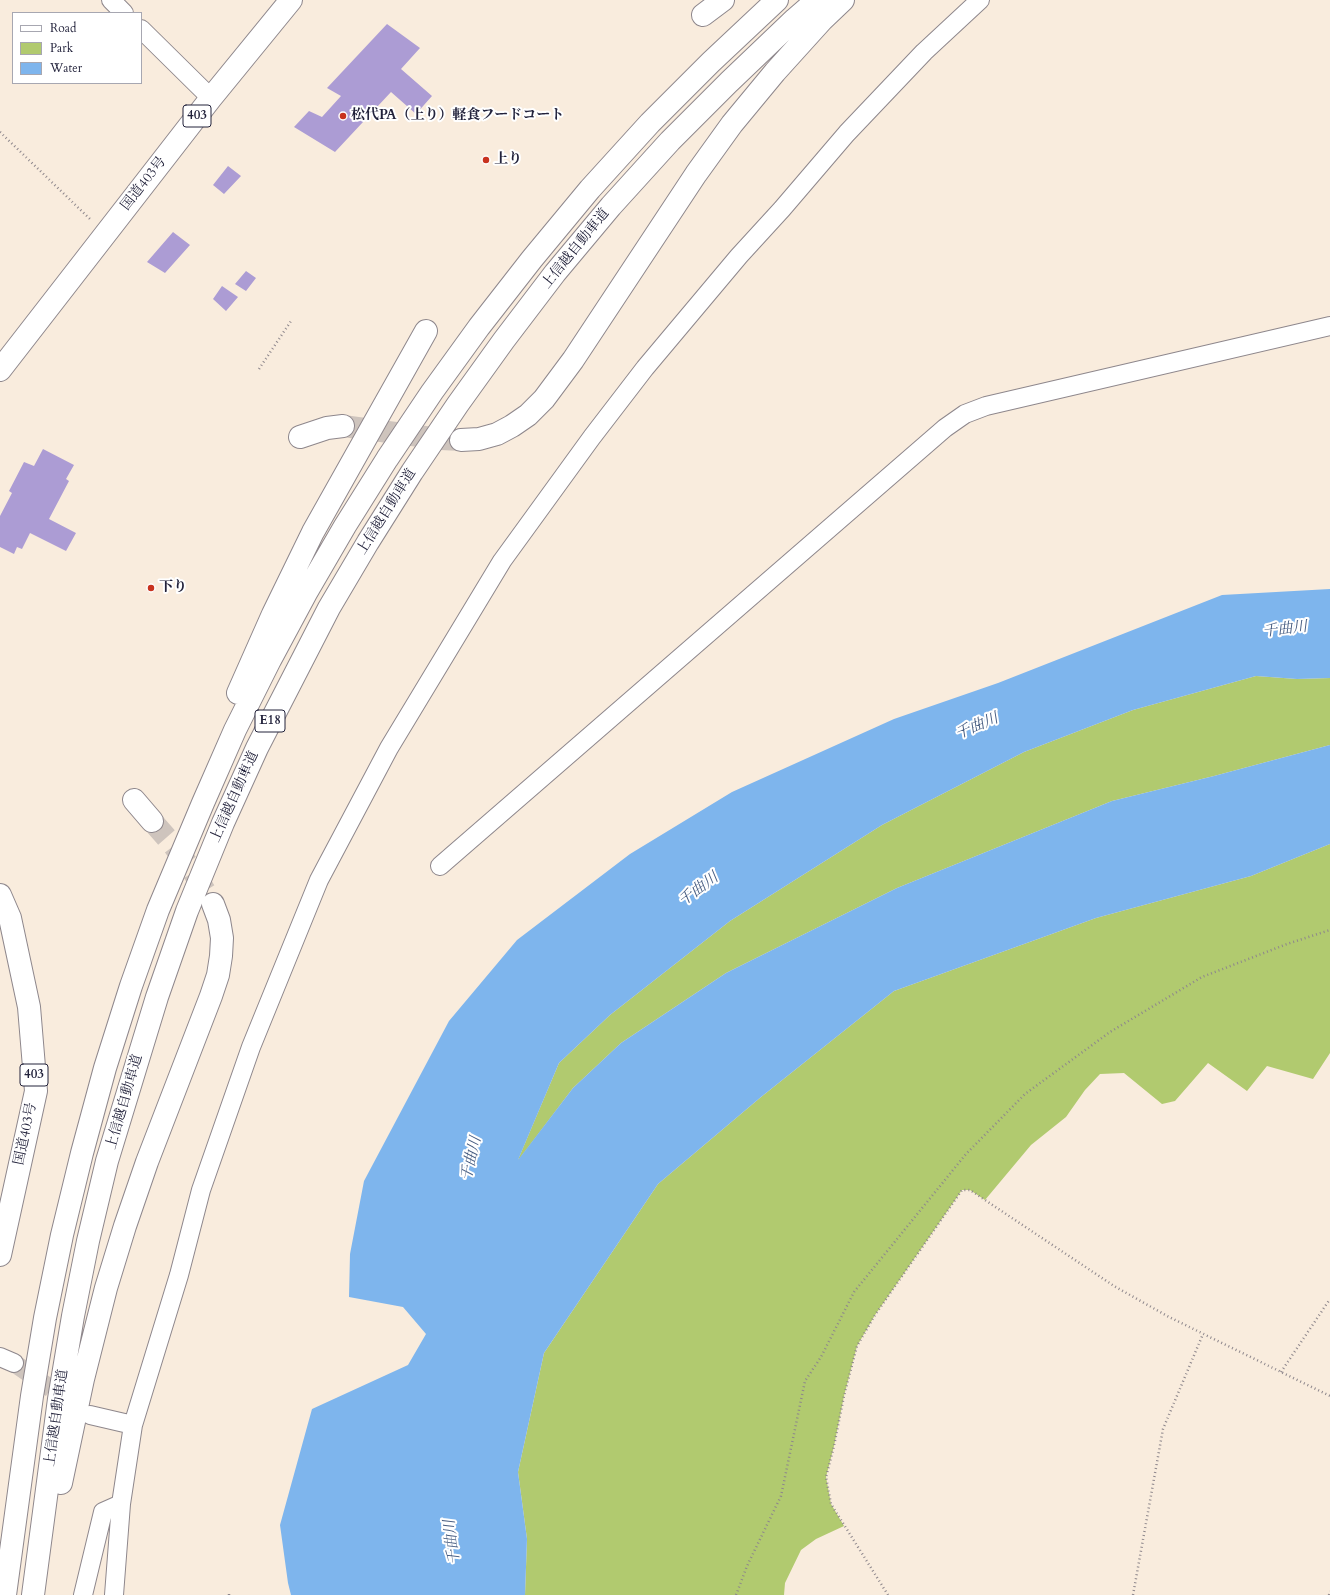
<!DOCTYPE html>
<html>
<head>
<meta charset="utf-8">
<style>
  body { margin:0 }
  #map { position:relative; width:1330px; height:1595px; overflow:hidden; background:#f9ecdd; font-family:Cardo,serif }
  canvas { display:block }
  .legend { position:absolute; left:12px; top:12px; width:130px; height:72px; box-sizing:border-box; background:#fff; border:1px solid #a7a7b1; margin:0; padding:5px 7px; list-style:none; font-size:12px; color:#22223b }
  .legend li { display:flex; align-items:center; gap:8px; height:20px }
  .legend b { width:20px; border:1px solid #a7a7b1 }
</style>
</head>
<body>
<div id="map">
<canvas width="1330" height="1595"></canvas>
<ul class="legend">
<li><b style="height:5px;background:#fff"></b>Road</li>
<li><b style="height:11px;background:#b1ca6f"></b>Park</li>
<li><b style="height:11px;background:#7eb5ed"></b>Water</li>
</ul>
</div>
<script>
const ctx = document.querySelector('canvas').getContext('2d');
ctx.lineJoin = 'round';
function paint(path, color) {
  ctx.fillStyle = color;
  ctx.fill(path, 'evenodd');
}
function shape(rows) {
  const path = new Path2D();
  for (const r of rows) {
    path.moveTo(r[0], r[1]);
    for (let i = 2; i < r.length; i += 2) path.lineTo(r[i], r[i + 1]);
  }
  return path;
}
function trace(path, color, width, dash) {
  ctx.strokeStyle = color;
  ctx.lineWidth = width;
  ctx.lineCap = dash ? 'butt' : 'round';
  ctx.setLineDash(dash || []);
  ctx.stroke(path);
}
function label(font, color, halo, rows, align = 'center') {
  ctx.font = font + ' Cardo,"Noto Serif JP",serif';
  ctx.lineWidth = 4;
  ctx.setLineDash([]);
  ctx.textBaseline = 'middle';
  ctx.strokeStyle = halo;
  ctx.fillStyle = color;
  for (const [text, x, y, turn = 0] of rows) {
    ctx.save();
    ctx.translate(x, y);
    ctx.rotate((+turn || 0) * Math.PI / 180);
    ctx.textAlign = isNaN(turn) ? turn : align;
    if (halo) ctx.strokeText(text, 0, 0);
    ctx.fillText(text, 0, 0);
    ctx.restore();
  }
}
paint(shape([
  [1256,676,1297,679,1330,678,1330,745,1214,776,1112,801,897,888,726,973,621,1043,573,1088,517,1162,559,1063,610,1015,730,921,882,825,1024,752,1133,710],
  [1330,844,1330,1053,1313,1079,1267,1066,1247,1091,1208,1063,1175,1101,1162,1104,1124,1073,1100,1074,1085,1090,1066,1117,1031,1145,985,1200,970,1190,962,1190,875,1315,857,1346,844,1396,834,1446,826,1477,831,1504,844,1526,816,1539,801,1550,785,1583,784,1595,525,1595,527,1539,518,1472,544,1353,658,1184,761,1097,894,991,1096,918,1251,876]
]), '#b1ca6f');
paint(shape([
  [1330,589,1330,678,1297,679,1256,676,1133,710,1024,752,882,825,730,921,610,1015,559,1063,518,1160,573,1088,621,1043,726,973,897,888,1112,801,1214,776,1330,745,1330,844,1251,876,1096,918,894,991,761,1097,658,1184,544,1353,518,1472,527,1539,525,1595,291,1595,288,1583,280,1525,312,1409,408,1365,426,1334,403,1307,349,1297,350,1254,364,1181,449,1021,517,940,630,854,732,792,894,719,998,683,1222,595]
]), '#7eb5ed');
paint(shape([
  [387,24,420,48,401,69,432,96,416,114,391,92,335,152,294,127,309,111,322,117,341,96,327,88],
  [228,166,241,176,224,194,213,185],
  [173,232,190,245,165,273,147,262],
  [246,271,256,278,246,291,235,284],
  [222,286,238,297,226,311,213,299],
  [43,449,74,465,66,479,69,481,49,519,76,533,66,551,30,533,22,549,17,547,14,554,0,547,0,516,12,493,9,491,24,462,34,466]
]), '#ac9cd4');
trace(shape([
  [14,1363,69,1401]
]), '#cec4bd', 18, [18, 9]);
trace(shape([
  [343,426,441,439,461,440],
  [152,821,173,845,192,870,213,904]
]), '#cec4bd', 22, [22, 11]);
const minor = shape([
  [111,0,124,13],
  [141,29,211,98],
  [440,866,945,428,965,414,986,406,1330,326],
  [0,1357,14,1363],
  [90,1415,133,1425],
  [83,1595,103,1512,121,1504],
  [114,1595,121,1504,133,1425,179,1275,201,1190,251,1047,319,880,389,748,502,561,592,437,645,368,739,256,782,209,847,133,924,52,980,0]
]);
const highway = shape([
  [703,15,723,0],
  [0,370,211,98,291,0],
  [300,437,327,428,343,426],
  [461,440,479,439,497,434,512,426,528,415,544,399,573,360,696,174,732,124,775,72,822,20,843,0],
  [238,693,273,614,313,532,426,331],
  [134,800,152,821],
  [0,895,10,918,29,1007,36,1091,0,1255],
  [61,1483,83,1379,106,1288,125,1226,147,1162,211,996,218,975,221,956,222,938,219,920,213,904],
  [5,1595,32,1396,45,1318,62,1235,82,1153,105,1068,131,986,158,910,203,803,235,730,270,660,306,593,345,526,387,459,432,392,479,327,532,259,590,189,650,123,711,62,777,0],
  [33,1595,59,1399,73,1316,88,1241,107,1161,157,997,187,911,223,823,257,748,329,608,368,542,412,472,458,404,504,340,555,273,611,206,670,141,729,82,795,19,817,0]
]);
trace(minor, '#8e878c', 20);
trace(highway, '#8e878c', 24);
trace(shape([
  [0,132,92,221],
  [259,369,291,321],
  [1281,1372,1330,1299],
  [229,1594,229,1595],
  [736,1595,747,1566,781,1496,805,1381,821,1357,854,1292,966,1154,1025,1094,1110,1032,1202,977,1287,944,1330,930],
  [888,1595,831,1504,826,1477,834,1446,844,1396,857,1346,875,1315,962,1190,970,1190,1114,1286,1169,1317,1330,1396],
  [1133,1595,1163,1429,1203,1334],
  [1329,1595,1330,1591]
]), '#8e878c', 2.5, [1, 3]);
trace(minor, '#fff', 18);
trace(highway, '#fff', 22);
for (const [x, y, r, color] of [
  [343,116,4,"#c8321e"],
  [486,160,4,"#c8321e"],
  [151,588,4,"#c8321e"]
]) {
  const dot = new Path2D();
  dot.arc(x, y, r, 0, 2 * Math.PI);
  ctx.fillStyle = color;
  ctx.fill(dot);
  trace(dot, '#fff', 1.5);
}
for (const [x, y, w] of [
  [197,116,28],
  [270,721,30],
  [34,1075,28]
]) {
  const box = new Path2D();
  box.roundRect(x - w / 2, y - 11, w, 22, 3);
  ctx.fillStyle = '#fff';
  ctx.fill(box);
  trace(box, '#22223b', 1);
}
label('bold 13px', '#22223b', null, [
  ["403",197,116],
  ["E18",270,721],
  ["403",34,1075]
]);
label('bold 14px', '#22223b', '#fff', [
  ["松代PA（上り）軽食フードコート",351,116],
  ["上り",494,160],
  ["下り",159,588]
], 'left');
label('14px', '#22223b', '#fff', [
  ["国道403号",144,184,-52],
  ["上信越自動車道",576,249,-51],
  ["上信越自動車道",387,512,-58],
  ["上信越自動車道",235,797,-66],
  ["上信越自動車道",125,1102,-74],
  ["国道403号",26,1134,-78],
  ["上信越自動車道",57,1418,-82]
]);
label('italic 15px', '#475d82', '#fff', [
  ["千曲川",1285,630,-7],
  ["千曲川",977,727,-23],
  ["千曲川",699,890,-37],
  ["千曲川",472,1159,-77],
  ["千曲川",453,1542,-97]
]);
</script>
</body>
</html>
